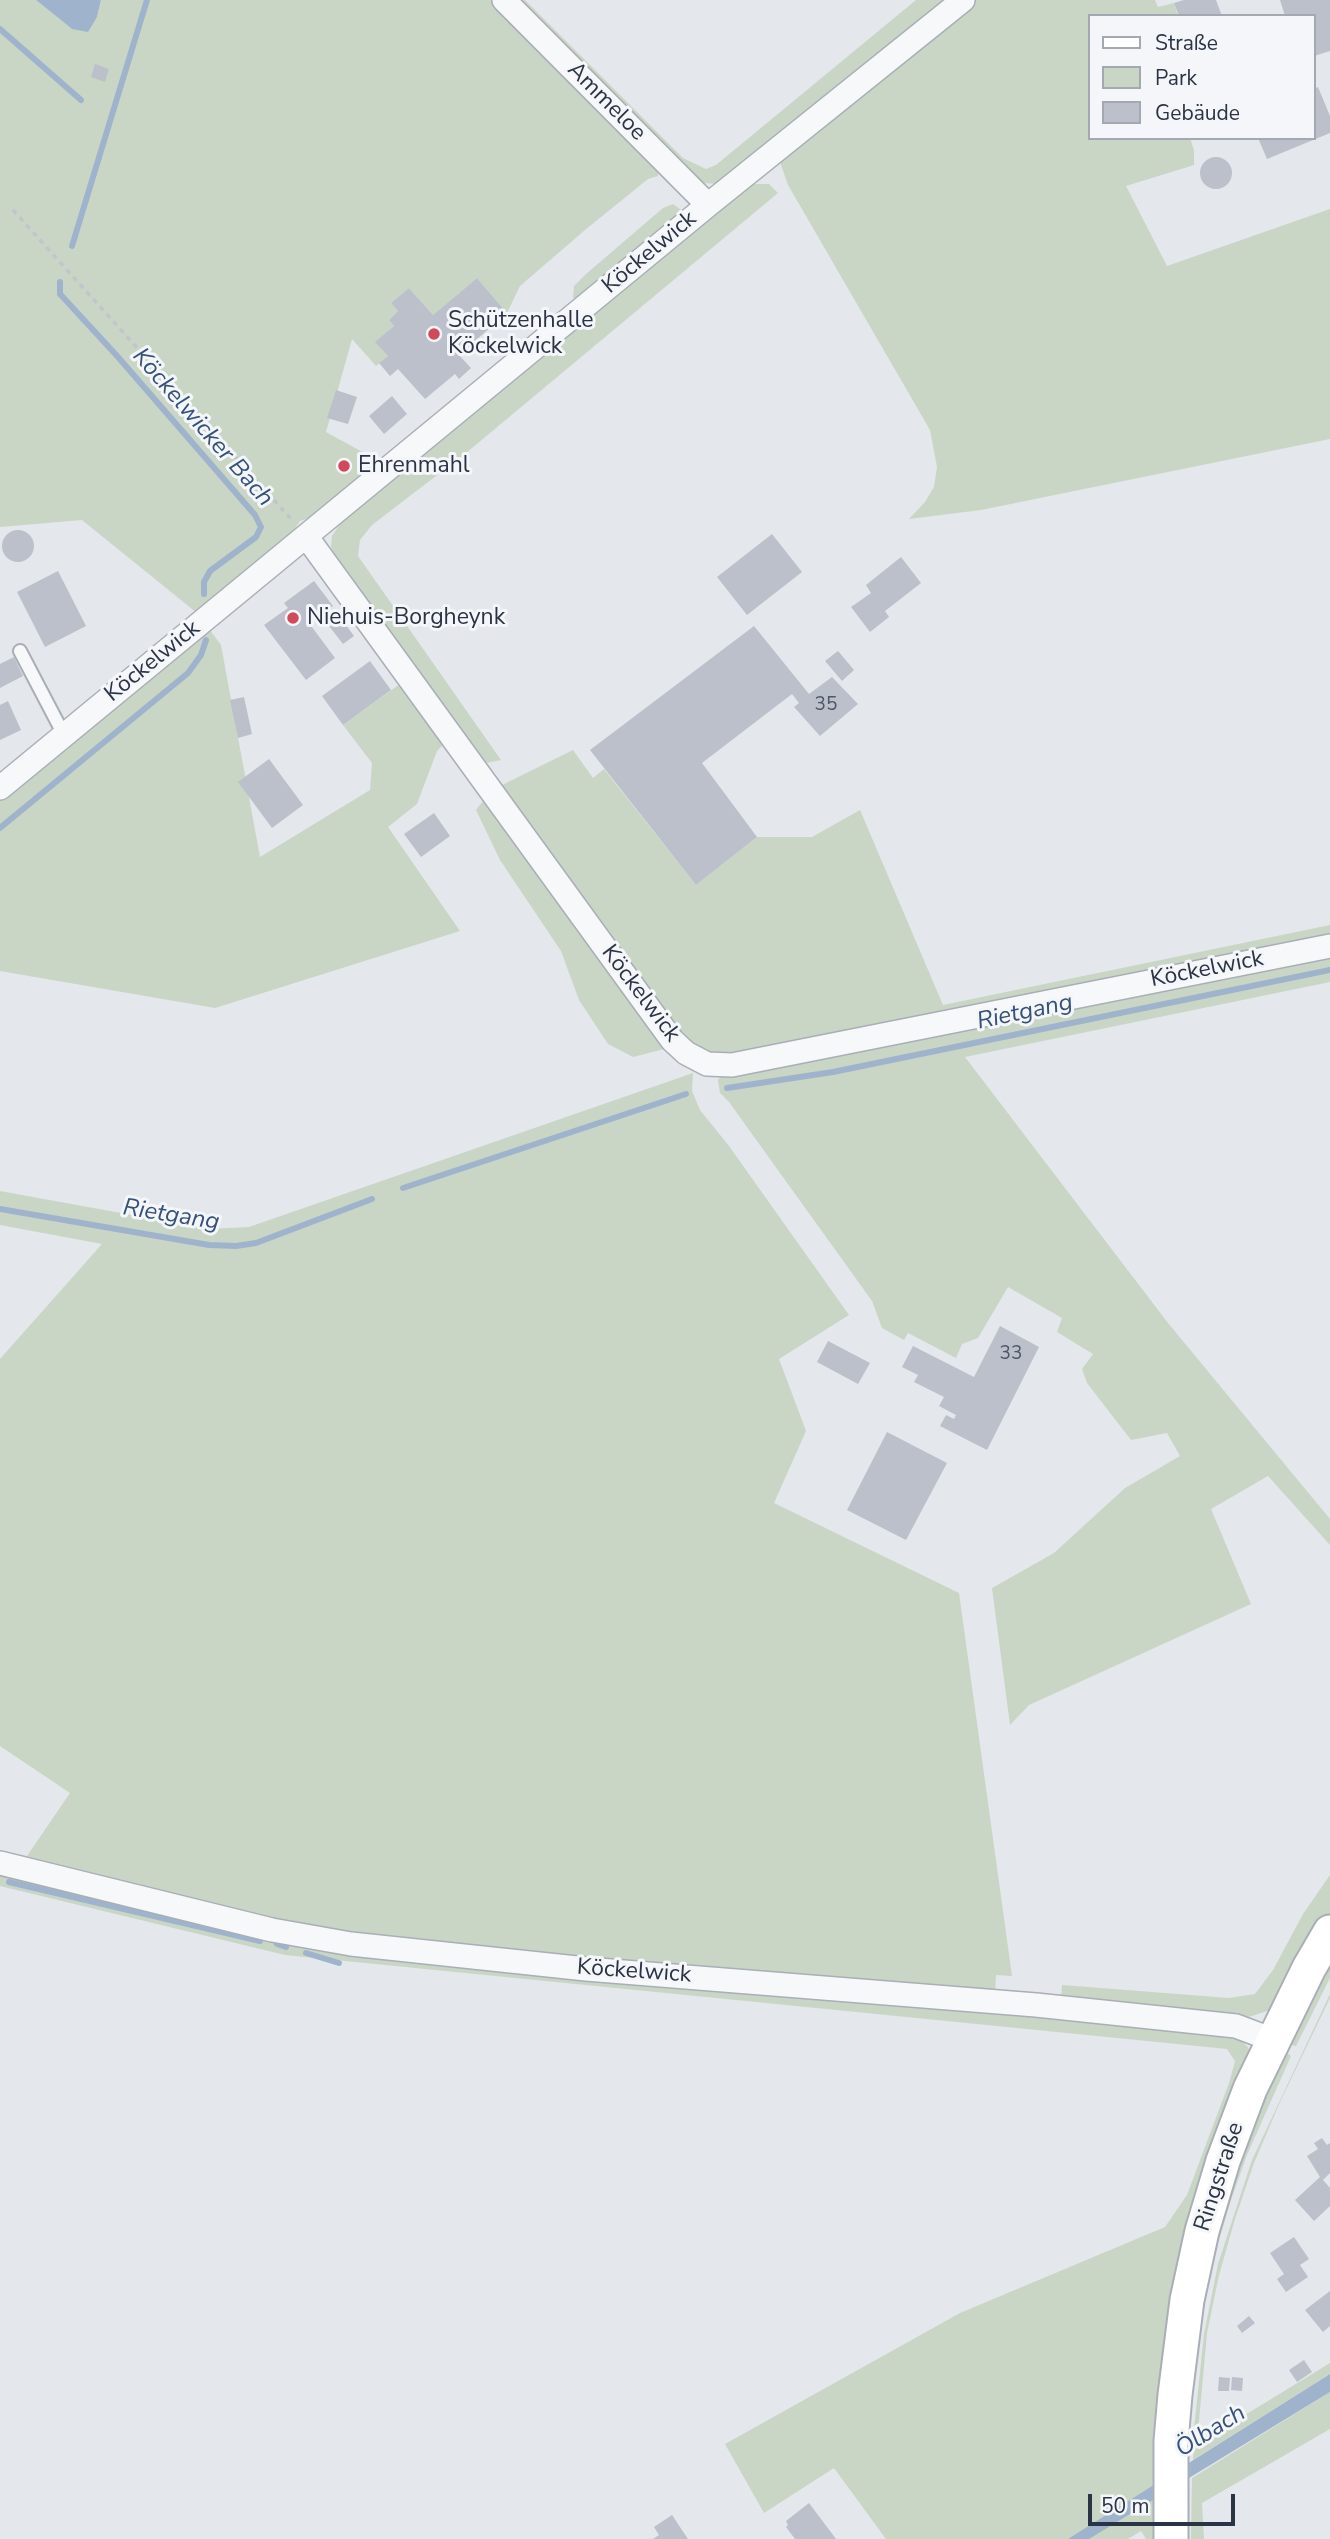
<!DOCTYPE html>
<html>
<head>
<meta charset="utf-8">
<style>
  body { margin:0 }
  #map { position:relative; width:1330px; height:2539px; overflow:hidden; background:#e4e7ec; font-family:"Nunito Sans",sans-serif }
  canvas { display:block }
  .legend { position:absolute; left:1088px; top:14px; width:228px; height:126px; box-sizing:border-box; background:#f4f6f9; border:2px solid #a4a8b1; margin:0; padding:9px 12px; list-style:none; font-size:21px; color:#2b3445 }
  .legend li { display:flex; align-items:center; gap:14px; height:35px }
  .legend b { width:35px; border:2px solid #a4a8b1 }
  .scale { position:absolute; left:1088px; top:2494px; width:147px; height:32px; box-sizing:border-box; border:4px solid #2b3445; border-top:0; padding-left:9px; font-size:21px; line-height:24px; white-space:nowrap; color:#2b3445; -webkit-text-stroke:5px #f4f6f9; paint-order:stroke }
</style>
</head>
<body>
<div id="map">
<canvas width="1330" height="2539"></canvas>
<ul class="legend">
<li><b style="height:9px;background:#fff"></b>Straße</li>
<li><b style="height:19px;background:#c9d6c5"></b>Park</li>
<li><b style="height:19px;background:#bbc0ca"></b>Gebäude</li>
</ul>
<div class="scale">50 m</div>
</div>
<script>
const ctx = document.querySelector('canvas').getContext('2d');
ctx.lineJoin = 'round';
function paint(path, color) {
  ctx.fillStyle = color;
  ctx.fill(path, 'evenodd');
}
function shape(rows) {
  const path = new Path2D();
  for (const r of rows) {
    if (r.length === 3) {
      path.moveTo(r[0] + r[2], r[1]);
      path.arc(r[0], r[1], r[2], 0, 2 * Math.PI);
      continue;
    }
    path.moveTo(r[0], r[1]);
    for (let i = 2; i < r.length; i += 2) path.lineTo(r[i], r[i + 1]);
  }
  return path;
}
function trace(path, color, width, dash) {
  ctx.strokeStyle = color;
  ctx.lineWidth = width;
  ctx.lineCap = dash ? 'butt' : 'round';
  ctx.setLineDash(dash || []);
  ctx.stroke(path);
}
function label(font, color, halo, rows, align = 'center') {
  ctx.font = font + ' "Nunito Sans",sans-serif';
  ctx.lineWidth = 6;
  ctx.setLineDash([]);
  ctx.textBaseline = 'middle';
  ctx.strokeStyle = halo;
  ctx.fillStyle = color;
  for (const [text, x, y, turn = 0] of rows) {
    ctx.save();
    ctx.translate(x, y);
    ctx.rotate((+turn || 0) * Math.PI / 180);
    ctx.textAlign = isNaN(turn) ? turn : align;
    if (halo) ctx.strokeText(text, 0, 0);
    ctx.fillText(text, 0, 0);
    ctx.restore();
  }
}
paint(shape([
  [0,0,36,0,72,29,97,17,101,0,495,0,658,163,658,176,648,179,585,230,520,286,507,313,477,278,433,315,409,288,391,303,398,311,389,320,394,326,376,342,388,356,376,366,352,339,326,432,377,460,381,465,319,515,300,521,289,537,197,613,82,520,0,527],
  [510,0,525,0,683,158,706,169,716,165,916,0,947,0,718,184,704,183,687,176],
  [974,0,1155,0,1158,7,1174,3,1178,16,1090,16,1090,138,1190,138,1194,150,1194,165,1126,186,1167,266,1330,209,1330,439,981,510,909,519,925,502,934,487,937,467,930,430,788,185,780,162,787,152],
  [755,184,769,184,778,193,466,453,372,525,360,540,358,556,501,760,486,763,475,758,341,570,331,547,332,536,340,524,377,490,739,191],
  [673,204,684,212,578,301,573,297,574,286,586,274,663,208],
  [206,625,221,645,260,857,370,790,372,763,343,725,404,681,446,742,437,751,417,804,388,827,460,931,215,1008,0,971,0,795],
  [573,750,593,778,604,769,696,885,757,837,812,837,860,810,943,1005,1330,925,1330,938,748,1056,709,1058,677,1037,494,789],
  [487,796,668,1048,633,1057,608,1044,579,1000,561,951,500,860,476,810],
  [1330,948,1330,982,965,1057,1168,1323,1330,1519,1330,1545,1268,1476,1211,1509,1251,1604,1029,1705,1010,1725,992,1588,1054,1553,1125,1488,1180,1456,1167,1433,1131,1440,1087,1383,1082,1369,1093,1354,1057,1332,1062,1318,1008,1287,978,1338,962,1344,956,1358,908,1333,904,1340,882,1328,872,1301,729,1102,720,1093,718,1080,724,1072],
  [693,1073,692,1091,700,1110,729,1146,849,1315,779,1359,806,1431,774,1503,959,1593,1012,1976,996,1975,995,1994,341,1937,0,1860,0,1850,27,1856,70,1793,0,1746,0,1359,102,1244,0,1225,0,1191,209,1229,249,1227],
  [0,1872,291,1941,1235,2034,1248,2047,1251,2058,1225,2121,1159,2539,1146,2539,1141,2531,1128,2539,886,2539,834,2468,764,2513,725,2444,960,2313,1165,2227,1187,2195,1229,2083,1235,2061,1227,2049,285,1955,0,1886],
  [1330,1875,1330,1914,1281,2001,1267,2011,1249,2017,1061,2002,1062,1985,1229,1998,1255,1994,1273,1970,1303,1914],
  [1330,1952,1330,1978,1296,2046,1288,2044],
  [1330,1994,1330,1998,1280,2102,1254,2163,1235,2219,1219,2275,1207,2333,1198,2432,1201,2442,1330,2363,1330,2374,1193,2460,1194,2429,1204,2334,1218,2264,1252,2160],
  [1283,2049,1291,2056,1247,2155,1232,2197,1216,2250,1188,2373,1221,2201],
  [1330,2392,1330,2429,1202,2503,1204,2539,1191,2539,1192,2478]
]), '#c9d6c5');
paint(shape([
  [36,0,101,0,97,17,88,32,72,29],
  [1330,2374,1330,2392,1089,2539,1068,2539]
]), '#9fb4cc');
trace(shape([
  [0,29,81,100],
  [72,246,147,0],
  [60,282,60,294,118,357,255,515,261,527,256,537,210,571,204,582,204,594],
  [0,828,188,673,201,655,206,640],
  [727,1088,833,1072,1330,970],
  [403,1188,686,1094],
  [0,1209,209,1245,236,1246,256,1243,372,1199],
  [9,1882,260,1941],
  [277,1944,286,1947],
  [306,1953,339,1963]
]), '#9fb4cc', 6);
paint(shape([
  [1184,0,1216,0,1222,16,1179,16,1174,3],
  [1280,0,1330,0,1330,51,1314,56,1314,16,1285,16],
  [95,64,109,69,105,82,91,77],
  [1318,87,1330,116,1330,133,1267,159,1258,138,1314,138,1314,89],
  [1216,173,16],
  [477,278,507,313,459,355,471,368,459,379,455,374,425,399,398,369,390,376,379,363,388,356,375,342,394,326,389,320,398,311,391,303,409,288,433,315],
  [336,390,357,397,348,424,327,418],
  [392,396,407,414,384,434,369,416],
  [18,546,16],
  [772,534,802,572,747,615,717,577],
  [901,557,921,583,885,611,889,617,870,632,851,607,871,593,866,585],
  [58,571,86,626,45,647,17,592],
  [314,581,333,606,309,623,335,658,306,680,264,625,288,608,284,603],
  [340,617,354,636,343,644,329,626],
  [754,626,809,694,832,677,858,704,820,736,794,707,799,703,792,694,702,763,757,837,696,885,590,750],
  [838,651,854,670,842,681,825,661],
  [14,657,23,676,0,688,0,664],
  [370,661,391,690,343,725,322,696],
  [244,697,252,734,238,738,230,700],
  [8,701,21,730,0,740,0,705],
  [269,759,303,805,272,828,238,782],
  [434,813,450,836,421,857,404,834],
  [1000,1326,1039,1347,987,1450,940,1426,946,1415,954,1419,956,1415,939,1406,944,1397,914,1382,918,1375,902,1367,913,1346,974,1377],
  [828,1341,870,1363,858,1384,817,1362],
  [887,1432,947,1463,906,1540,847,1510],
  [1322,2138,1327,2145,1330,2143,1330,2173,1323,2180,1330,2188,1330,2206,1314,2221,1295,2200,1320,2177,1307,2156,1318,2149,1314,2143],
  [1294,2237,1309,2259,1300,2265,1308,2277,1286,2292,1277,2279,1284,2274,1270,2253],
  [1330,2291,1330,2326,1323,2332,1305,2310],
  [1249,2316,1255,2323,1242,2333,1237,2326],
  [1304,2360,1312,2372,1297,2382,1289,2370],
  [1219,2377,1230,2378,1229,2391,1218,2391],
  [1232,2377,1243,2378,1242,2391,1231,2390],
  [809,2503,836,2539,795,2539,786,2527,788,2525,786,2521],
  [672,2515,688,2539,653,2539,659,2535,654,2527]
]), '#bbc0ca');
const service = shape([
  [20,651,64,735]
]);
const minor = shape([
  [504,0,708,205],
  [306,536,672,1040,686,1053,707,1064,732,1065,1330,946],
  [0,788,708,205,963,0],
  [0,1863,272,1930,351,1944,586,1969,1036,2005,1236,2026,1273,2040]
]);
const secondary = shape([
  [1171,2539,1171,2441,1175,2395,1187,2300,1202,2231,1223,2161,1250,2089,1309,1968,1330,1932]
]);
trace(service, '#a9aeb7', 16);
trace(minor, '#a9aeb7', 26);
trace(secondary, '#a9aeb7', 37);
trace(shape([
  [13,210,293,521]
]), '#c2c5cb', 3.5, [5, 5]);
trace(service, '#f7f8fa', 12);
trace(minor, '#f7f8fa', 23);
trace(secondary, '#fff', 33);
for (const [x, y, r, color] of [
  [434,334,7,"#d1495b"],
  [344,466,7,"#d1495b"],
  [293,618,7,"#d1495b"]
]) {
  const dot = new Path2D();
  dot.arc(x, y, r, 0, 2 * Math.PI);
  ctx.fillStyle = color;
  ctx.fill(dot);
  trace(dot, '#f4f6f9', 2.5);
}
label('19px', '#4f5766', null, [
  ["35",826,705],
  ["33",1011,1354]
]);
label('23px', '#2b3445', '#f4f6f9', [
  ["Ammeloe",606,102,45],
  ["Köckelwick",650,253,-40],
  ["Köckelwick",153,662,-39],
  ["Köckelwick",1207,970,-11],
  ["Köckelwick",640,994,53],
  ["Köckelwick",634,1972,4],
  ["Ringstraße",1220,2177,-72]
]);
label('23px', '#2b3445', '#f4f6f9', [
  ["Schützenhalle",448,321],
  ["Köckelwick",448,347],
  ["Ehrenmahl",358,466],
  ["Niehuis-Borgheynk",307,618]
], 'left');
label('italic 24px', '#34527a', '#f4f6f9', [
  ["Köckelwicker Bach",202,428,49],
  ["Rietgang",1025,1013,-12],
  ["Rietgang",171,1216,9],
  ["Ölbach",1211,2432,-32]
]);
</script>
</body>
</html>
